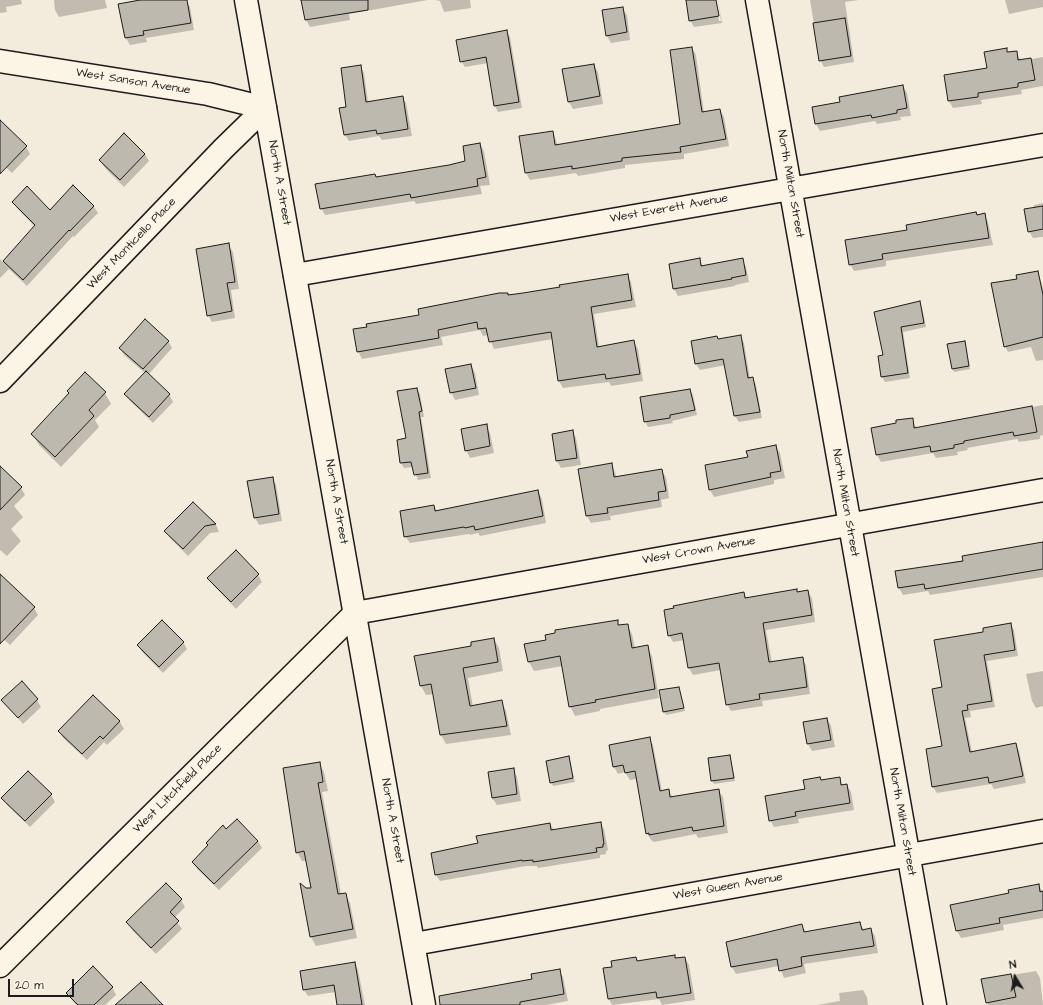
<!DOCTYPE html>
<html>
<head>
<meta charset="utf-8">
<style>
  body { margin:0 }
  #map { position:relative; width:1043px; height:1005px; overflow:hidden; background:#f3ecdd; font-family:"Architects Daughter",sans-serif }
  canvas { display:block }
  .north { position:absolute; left:995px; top:957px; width:40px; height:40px; -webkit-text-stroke:3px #fcf5e5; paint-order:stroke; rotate:350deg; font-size:11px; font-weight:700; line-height:16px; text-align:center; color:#1c1c1c }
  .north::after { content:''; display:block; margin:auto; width:14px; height:18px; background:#1c1c1c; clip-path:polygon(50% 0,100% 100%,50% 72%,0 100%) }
  .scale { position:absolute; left:8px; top:979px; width:66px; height:18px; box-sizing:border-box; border:2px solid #1c1c1c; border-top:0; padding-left:5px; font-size:12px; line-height:14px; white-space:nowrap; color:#1c1c1c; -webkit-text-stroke:3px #fcf5e5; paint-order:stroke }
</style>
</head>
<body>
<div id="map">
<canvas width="1043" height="1005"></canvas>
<div class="north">N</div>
<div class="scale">20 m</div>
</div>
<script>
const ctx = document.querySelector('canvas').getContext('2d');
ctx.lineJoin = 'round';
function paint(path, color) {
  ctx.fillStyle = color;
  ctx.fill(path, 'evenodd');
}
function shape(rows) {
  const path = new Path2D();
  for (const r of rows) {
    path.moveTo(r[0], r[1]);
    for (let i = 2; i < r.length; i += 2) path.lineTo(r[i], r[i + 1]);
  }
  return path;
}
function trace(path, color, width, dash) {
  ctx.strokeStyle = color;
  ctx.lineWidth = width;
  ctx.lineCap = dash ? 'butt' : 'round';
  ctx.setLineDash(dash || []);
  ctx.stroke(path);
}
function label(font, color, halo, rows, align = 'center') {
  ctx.font = font + ' "Architects Daughter",sans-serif';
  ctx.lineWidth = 3;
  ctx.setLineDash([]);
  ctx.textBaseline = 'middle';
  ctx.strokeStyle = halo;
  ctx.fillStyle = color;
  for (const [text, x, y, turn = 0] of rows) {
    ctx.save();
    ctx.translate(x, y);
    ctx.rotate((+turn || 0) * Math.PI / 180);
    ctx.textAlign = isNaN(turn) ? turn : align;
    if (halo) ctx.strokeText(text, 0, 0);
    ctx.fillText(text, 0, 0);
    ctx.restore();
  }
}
paint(shape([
  [0,0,21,0,22,4,6,7,7,12,0,13],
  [54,0,105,0,107,8,59,17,55,10],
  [145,0,186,0,190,7,194,30,146,38,147,42,130,45,126,38],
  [302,0,428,0,349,14,350,20,310,27,306,20],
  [435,0,470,0,471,8,444,12,440,1],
  [687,0,715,0,719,21,721,21,718,0,722,23,694,27,690,20],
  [810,0,859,0,845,2,854,62,824,67,820,60],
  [1005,0,1043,0,1043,7,1009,14],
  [622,8,627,15,630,40,611,43,607,36],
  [506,31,510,37,522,108,498,112,495,106,488,63,465,67,461,61],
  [692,48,696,55,704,113,720,110,724,117,729,146,684,154,684,159,625,165,625,168,578,176,576,173,530,180,526,173,553,132,558,146,681,125],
  [1006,49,1008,53,1016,52,1021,61,1043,57,1043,86,1021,90,1022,94,981,100,982,104,953,108,949,101,945,76,988,69],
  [594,65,598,72,603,104,573,109,569,102],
  [361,67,364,73,368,102,402,97,406,103,412,136,382,140,379,136,349,141,345,135,347,108],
  [903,86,907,93,911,116,900,117,901,120,877,124,875,121,820,131,816,124,841,103],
  [0,124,26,147,30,154,12,173,0,162],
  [480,144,484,151,490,185,480,186,482,194,416,204,414,201,325,215,321,208,376,178,467,162],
  [145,154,149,161,124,187,104,167,100,160],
  [73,187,94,207,98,213,74,237,73,236,27,286,9,269,0,278,0,259,3,262,35,227,17,208,13,202,50,211],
  [1043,203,1043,237,1033,238,1029,231,1034,205],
  [984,215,988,222,993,245,886,261,886,266,854,271,850,264,908,231],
  [228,245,233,252,239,289,231,290,235,318,212,322,208,315],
  [699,260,703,266,742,260,746,267,749,282,735,285,735,286,678,296,674,289],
  [1038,272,1043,288,1043,360,1036,361,1031,347,1008,352,1005,346,1018,280],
  [627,275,631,282,636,307,594,314,599,347,634,342,638,349,643,381,611,386,609,382,563,388,559,381,553,339,494,349,488,335,483,336,480,330,441,337,443,345,362,359,358,351,420,316,509,296],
  [920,302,922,307,926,327,903,332,910,378,885,382,882,377,879,357,884,356,876,313],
  [741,337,744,343,750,379,753,379,756,385,762,418,739,422,735,416,726,365,700,370,696,364,718,340],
  [168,341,172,348,148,375,169,394,173,402,153,423,130,401,126,394,145,373,124,355,120,348],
  [964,342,970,369,954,372,953,369],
  [471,365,475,373,479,395,455,400,451,392],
  [417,389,420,394,424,417,421,417,431,478,418,480,413,467,404,468,401,463,398,441,408,439],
  [690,390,693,395,697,415,672,421,673,423,648,427,645,421],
  [105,393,111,404,95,420,99,427,61,467,39,445,33,435],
  [1043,405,1043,435,1040,436,1040,439,1019,442,1017,439,967,448,968,450,957,452,958,455,936,458,933,453,881,462,877,455,897,424,912,419,917,429],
  [486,426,490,433,494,453,470,458,466,450],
  [572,431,576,438,581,465,561,468,557,461,553,434],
  [776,446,780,453,785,478,774,480,774,484,714,497,710,490],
  [612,464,617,478,661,470,666,477,669,498,661,500,662,507,610,516,611,520,591,523,587,516],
  [0,476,21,488,25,495,14,506,23,517,11,529,21,541,7,556,0,550],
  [272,478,276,485,282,521,259,525,255,518,249,482],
  [538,491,542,499,546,523,480,536,478,533,470,535,469,534,410,543,405,536,434,506,437,511],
  [193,503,216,525,219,532,210,533,188,556,170,538,166,531],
  [1043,546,1043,577,930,595,928,591,903,595,899,588,897,572],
  [0,575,34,608,38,615,10,645,0,636],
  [258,575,262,582,236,609,213,585,209,578],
  [796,590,798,593,807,591,812,598,815,622,766,630,772,663,802,658,806,665,810,694,762,701,763,706,731,711,727,704,721,670,693,675,689,668,685,640,673,642,669,635,744,594,747,598],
  [617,622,620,626,627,625,632,634,635,648,647,646,652,656,659,698,600,709,600,711,575,716,570,706,563,666,534,671,529,662,547,641],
  [1010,624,1014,630,1018,656,987,661,995,707,970,711,971,717,965,718,972,752,1015,744,1019,751,1026,783,994,789,991,784,937,793,933,787,943,747,943,688,984,633],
  [494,639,499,648,503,671,468,678,473,707,501,701,506,711,511,735,446,744,441,735,434,694,426,695,421,686,472,646],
  [183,642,187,649,163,673,142,652,138,645],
  [1043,671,1043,706,1036,708,1032,701,1026,674],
  [679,688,685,711,666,715,664,712],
  [93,696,120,722,124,729,107,745,104,742,87,760,63,738,59,731],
  [3,700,37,700,41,707,23,724],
  [827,719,831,726,835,747,812,751,808,744,804,723],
  [649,738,653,745,662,791,668,790,673,798,718,790,723,797,728,833,698,838,696,834,654,842,651,840,647,833,637,779,630,780,625,772,618,774,614,767,610,746],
  [730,756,735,781,714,784,712,781],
  [569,757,575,782,553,786,551,782],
  [319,763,324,772,328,791,322,792,341,894,345,894,350,903,357,938,316,946,311,937,306,890,312,888,307,861,302,861,297,852],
  [513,769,517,777,521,801,497,805,492,798],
  [839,778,843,786,847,785,851,792,854,810,798,819,799,823,774,827,770,820,806,790,822,781],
  [51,795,55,802,30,827,7,805,2,798],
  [600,823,604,829,608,850,606,851,606,854,600,855,600,858,538,868,537,866,526,866,440,881,436,875,479,844,478,836,550,824,554,830],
  [226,830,258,841,262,848,219,890,197,869,193,862,209,846,207,843],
  [166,885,181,900,185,907,174,918,182,929,156,954,132,930,128,923],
  [1038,885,1043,892,1043,918,1003,925,1004,930,961,938,957,931,952,906,1010,894],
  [860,924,864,930,871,929,875,936,878,953,804,964,806,973,784,978,779,966,736,974,732,967,802,926,806,932],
  [674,956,676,959,685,958,689,965,695,1000,662,1005,659,999,612,1005,609,999,604,969,613,968,636,959,638,962],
  [355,963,358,970,365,1005,338,1005,336,992,308,996,304,990],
  [559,970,563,977,568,1001,546,1005,474,1005],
  [1036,971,1040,978,1043,1005,988,1005,982,980],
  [112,987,116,995,105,1005,76,1005,67,993],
  [863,990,867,997,868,1005,817,1005,840,1001,839,993]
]), '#0003');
const building = shape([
  [140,0,187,0,191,23,143,31,144,35,125,38,118,4,140,0],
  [301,0,368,0,368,10,305,20,301,0],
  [686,0,716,0,719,16,689,21,686,0],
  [623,7,627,32,606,36,602,10,623,7],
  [845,18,851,56,819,61,813,23,845,18],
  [507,30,519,102,494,106,486,57,460,62,456,40,507,30],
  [692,47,702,112,720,109,726,139,680,147,681,152,622,158,622,161,572,169,572,166,525,173,519,136,553,131,555,145,680,124,670,50,692,47],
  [1007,48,1007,52,1017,51,1018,60,1031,58,1035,80,1018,83,1018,87,978,93,978,97,948,101,944,75,987,68,984,52,1007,48],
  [594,64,600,96,568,102,562,69,594,64],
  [361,65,366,102,403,96,408,129,377,134,376,130,344,135,339,108,346,107,341,68,361,65],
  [903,85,907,108,897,110,897,113,872,118,871,115,815,124,812,107,840,102,839,97,903,85],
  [0,120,27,146,0,174,0,120],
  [124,133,145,154,120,180,99,160,124,133],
  [480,143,486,177,477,179,478,186,411,198,410,194,320,209,315,184,375,174,376,177,449,165,465,161,463,146,480,143],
  [73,185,94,206,70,231,69,230,23,280,3,261,35,225,12,202,27,186,50,210,73,185],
  [1043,206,1043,229,1028,232,1024,209,1043,206],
  [976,212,977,215,985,213,989,238,882,254,883,259,849,265,845,240,907,230,906,225,976,212],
  [229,243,235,282,227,283,232,311,207,316,196,249,229,243],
  [700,258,701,266,743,258,746,275,731,278,732,279,673,289,669,264,700,258],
  [1038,271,1043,295,1043,337,1004,347,991,283,1017,279,1016,275,1038,271],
  [628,274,632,300,591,307,597,347,634,340,640,374,606,379,605,374,558,381,551,332,489,342,486,328,478,329,477,322,438,330,439,338,357,352,353,329,367,327,366,324,419,315,418,309,499,293,508,293,508,295,523,293,560,287,559,285,628,274],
  [920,301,924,323,901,327,908,373,881,377,878,356,883,355,874,312,920,301],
  [145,319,169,341,143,369,119,348,145,319],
  [741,335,748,378,753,377,760,412,734,416,723,359,695,364,691,341,717,336,718,339,741,335],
  [965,341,969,366,952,369,947,344,965,341],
  [471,364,476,388,450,393,445,369,471,364],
  [146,371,170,394,149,417,124,394,146,371],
  [85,372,106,392,89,410,94,416,55,457,31,434,69,393,67,391,85,372],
  [417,388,422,411,419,412,428,473,414,475,411,462,400,463,397,440,406,438,397,391,417,388],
  [690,389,695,410,670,415,670,418,644,422,640,397,690,389],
  [1032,406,1037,432,1014,436,1013,432,964,441,964,443,954,445,954,448,931,452,930,446,876,455,871,428,896,423,896,420,913,418,914,428,1032,406],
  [487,424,490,446,465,451,461,429,487,424],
  [573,430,577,458,556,461,552,434,573,430],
  [776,445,781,471,770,473,771,477,709,490,705,465,748,457,746,451,776,445],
  [612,463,614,477,662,469,666,491,658,492,659,500,607,508,608,513,586,516,578,469,612,463],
  [0,466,22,487,0,510,0,466],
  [273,477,279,514,254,518,247,481,273,477],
  [538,490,543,516,475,530,474,526,465,528,464,527,404,537,400,511,434,505,435,511,538,490],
  [193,502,216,524,205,526,183,549,164,531,193,502],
  [1043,542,1043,569,925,589,924,584,898,588,895,571,963,561,962,556,1043,542],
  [236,550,259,574,231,602,207,578,236,550],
  [0,574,35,607,0,644,0,574],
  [797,589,797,592,808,590,812,615,763,623,769,662,803,657,807,687,759,694,760,699,726,705,719,663,688,668,682,633,668,636,664,610,674,608,673,606,744,592,745,598,797,589],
  [162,620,184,642,159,667,137,645,162,620],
  [618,620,618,625,628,624,632,648,648,645,655,689,595,700,596,702,569,707,560,656,528,662,524,644,546,640,545,635,555,633,555,630,618,620],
  [1011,623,1015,650,984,655,992,701,967,705,968,710,962,711,970,752,1016,743,1023,776,989,783,988,777,932,787,926,749,942,746,932,689,942,687,934,640,983,632,983,628,1011,623],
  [494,638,498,662,463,668,470,706,502,700,507,726,440,735,431,684,420,686,414,656,471,646,471,642,494,638],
  [22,681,38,699,18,718,1,700,22,681],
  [679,687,684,708,663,712,659,690,679,687],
  [93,695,120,721,103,739,100,736,82,754,58,731,93,695],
  [827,718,831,740,807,744,803,722,827,718],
  [650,737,660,791,669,789,670,797,719,789,724,826,693,831,692,827,649,835,649,833,646,834,635,771,625,773,623,765,613,767,609,745,650,737],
  [730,755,734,778,711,781,708,758,730,755],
  [569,756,573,778,550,783,546,761,569,756],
  [320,762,323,782,318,783,332,860,338,894,346,893,353,929,310,937,300,883,306,888,311,888,304,851,296,853,283,768,320,762],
  [514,768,517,794,492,798,488,772,514,768],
  [28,771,52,794,25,821,1,798,28,771],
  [820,777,821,780,840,777,841,785,847,784,850,803,795,812,796,816,769,821,765,796,805,789,803,780,820,777],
  [237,819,258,841,214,884,192,862,208,845,206,843,223,825,226,829,237,819],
  [601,822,604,844,603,844,603,847,596,848,597,852,533,862,533,860,522,861,522,860,435,875,431,853,478,843,476,836,550,823,551,830,601,822],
  [166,883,182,899,170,912,179,921,151,948,126,922,166,883],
  [1039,884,1040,892,1043,891,1043,910,999,918,1000,923,956,931,950,905,1009,893,1008,890,1039,884],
  [860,922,862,930,871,928,874,946,801,957,802,966,779,971,777,959,731,967,726,942,802,924,804,932,860,922],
  [675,955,675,958,685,957,691,993,657,998,656,992,608,999,603,968,612,967,611,961,636,957,637,961,675,955],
  [355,962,362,1005,337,1005,334,985,303,990,300,971,355,962],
  [93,966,113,987,94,1005,78,1005,66,993,93,966],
  [560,969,564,994,520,1002,520,1005,440,1005,439,996,532,979,531,974,560,969],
  [1011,974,1016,997,986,1003,981,979,1011,974],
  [141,982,163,1005,115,1005,141,982]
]);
paint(building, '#beb9ae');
trace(building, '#1c1c1c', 1);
const minor = shape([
  [757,0,935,1005],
  [0,61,208,94,265,108],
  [295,275,1043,145],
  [0,381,224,148,265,108],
  [414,944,1043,831],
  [0,966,355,613,1043,490]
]);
const tertiary = shape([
  [246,0,424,1005]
]);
trace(minor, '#1c1c1c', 25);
trace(tertiary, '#1c1c1c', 25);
trace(minor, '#fcf5e5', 22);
trace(tertiary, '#fcf5e5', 22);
label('12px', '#1c1c1c', '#fcf5e5', [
  ["West Sanson Avenue",133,82,9],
  ["North A Street",279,183,80],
  ["North Milton Street",790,184,80],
  ["West Everett Avenue",669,209,-10],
  ["West Monticello Place",132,244,-46],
  ["North A Street",336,502,80],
  ["North Milton Street",845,503,80],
  ["West Crown Avenue",699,551,-10],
  ["West Litchfield Place",178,789,-45],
  ["North A Street",392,821,80],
  ["North Milton Street",902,822,80],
  ["West Queen Avenue",728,887,-10]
]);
</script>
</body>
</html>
